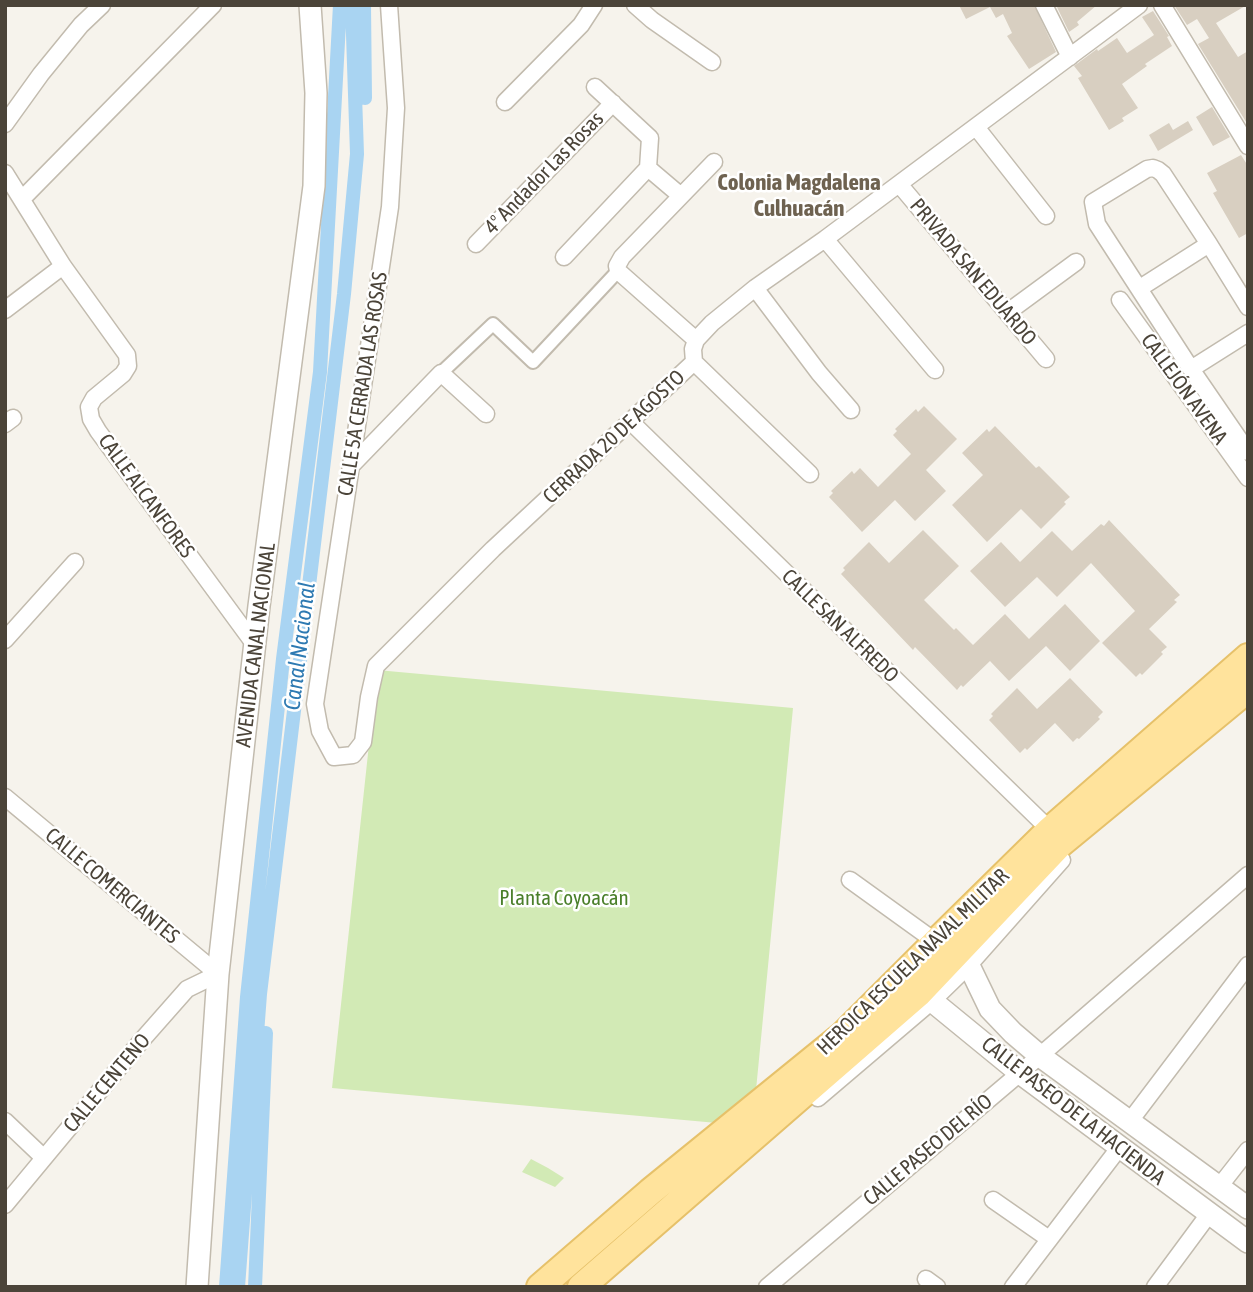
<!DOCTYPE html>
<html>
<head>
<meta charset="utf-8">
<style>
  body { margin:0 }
  #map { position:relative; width:1253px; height:1292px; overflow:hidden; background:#f6f3ec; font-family:"Asap Condensed",sans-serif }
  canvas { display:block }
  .frame { position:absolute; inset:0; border:7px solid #4b4439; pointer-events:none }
</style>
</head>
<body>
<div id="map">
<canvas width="1253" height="1292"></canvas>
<div class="frame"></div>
</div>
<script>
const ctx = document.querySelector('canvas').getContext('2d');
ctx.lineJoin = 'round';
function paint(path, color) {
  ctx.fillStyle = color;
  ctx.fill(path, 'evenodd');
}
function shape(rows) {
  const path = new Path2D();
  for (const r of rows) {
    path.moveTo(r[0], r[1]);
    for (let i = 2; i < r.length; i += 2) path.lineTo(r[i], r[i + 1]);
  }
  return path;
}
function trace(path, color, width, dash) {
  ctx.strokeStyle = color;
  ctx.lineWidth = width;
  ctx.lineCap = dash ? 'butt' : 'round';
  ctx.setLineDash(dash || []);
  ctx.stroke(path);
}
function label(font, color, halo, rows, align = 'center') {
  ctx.font = font + ' "Asap Condensed",sans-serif';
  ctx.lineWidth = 5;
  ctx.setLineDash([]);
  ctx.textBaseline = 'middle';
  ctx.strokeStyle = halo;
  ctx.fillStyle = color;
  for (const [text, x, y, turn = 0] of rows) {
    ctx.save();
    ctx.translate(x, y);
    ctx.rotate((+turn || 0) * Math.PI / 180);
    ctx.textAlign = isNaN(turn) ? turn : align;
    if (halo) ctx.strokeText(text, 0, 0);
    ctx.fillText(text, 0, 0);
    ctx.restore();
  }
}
paint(shape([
  [377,670,793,708,756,1090,717,1123,332,1088],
  [531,1159,548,1168,564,1178,555,1187,522,1172]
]), '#d2eab5');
trace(shape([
  [364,5,365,98],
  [226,1287,247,997,283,659,320,372,340,5],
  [238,1287,260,994,344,294,357,154,352,5],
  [255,1287,266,1033]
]), '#a9d4f2', 14);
paint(shape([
  [959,5,1034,5,1056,52,1029,69,1007,36,1012,33,1003,14,996,18,990,7,966,19],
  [1056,5,1097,5,1077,22,1079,25,1069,32],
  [1174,5,1247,5,1216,23,1238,57,1248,51,1248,125,1198,44,1209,38,1197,19,1187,25],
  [1153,11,1169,36,1167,37,1172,46,1145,64,1147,66,1122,84,1138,108,1122,118,1124,121,1109,130,1078,78,1082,76,1074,66,1097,49,1098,51,1117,38,1127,53,1154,35,1142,17],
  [1212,107,1230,137,1213,146,1196,117],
  [1188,121,1193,130,1158,151,1149,135,1169,123,1173,130],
  [1241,155,1248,166,1248,233,1239,238,1213,193,1217,191,1207,173],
  [924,406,957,439,926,470,946,491,915,521,895,500,862,532,829,497,833,493,831,491,852,471,854,474,860,468,878,487,911,454,893,435,897,431,895,429,916,409,918,412],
  [995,426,1036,468,1039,466,1070,497,1064,502,1066,504,1041,529,1021,509,987,542,952,505,983,475,962,453,987,429,989,432],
  [1109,520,1180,595,1174,600,1177,602,1149,629,1167,647,1161,652,1163,654,1142,675,1140,673,1136,677,1102,643,1135,611,1091,563,1057,597,1037,577,1005,607,970,571,1001,542,1020,562,1052,531,1072,551,1101,524,1104,526],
  [923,530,959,566,924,600,954,630,956,628,973,645,1005,614,1029,639,1065,604,1100,641,1070,671,1046,646,1009,681,990,661,963,687,961,685,957,690,915,647,913,650,841,574,845,570,843,568,869,542,889,563],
  [1070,678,1103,712,1098,717,1100,719,1079,739,1077,738,1073,742,1055,723,1027,750,1025,748,1020,753,989,720,993,716,991,714,1017,688,1037,709]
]), '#d8cfc1');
const pedestrian = shape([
  [441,373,493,324,533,362,618,271]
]);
const minor = shape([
  [389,5,396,108,390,207,315,704,320,731,334,757,353,755,363,742,369,697,376,666,493,549,694,362,693,349,696,340,712,323,755,288,825,239,1139,5],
  [635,5,652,20,712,62],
  [1044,5,1070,57],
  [1162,5,1248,146],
  [595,87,650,138,648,168,681,196],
  [505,102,581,25,594,5],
  [5,124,41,74,81,25,102,5],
  [976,127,1046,216],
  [5,173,63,266,127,355,128,366,123,374,94,398,89,407,91,419,98,431,255,645],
  [899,184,1046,359],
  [22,199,213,5],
  [825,239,935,370],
  [476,244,613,103],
  [564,257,648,168],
  [755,288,819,373,851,410],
  [1140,288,1209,244],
  [1120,300,1248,478],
  [1248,307,1209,244,1163,174,1158,170,1153,168,1147,169,1093,202,1097,224,1191,369,1248,452],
  [5,310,63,266],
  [1008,312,1076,262],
  [696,340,618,271,617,266,622,257,714,162],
  [694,362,810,474],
  [1191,369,1248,333],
  [630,421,1050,830],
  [5,424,13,418],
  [351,466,441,373,486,414],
  [5,640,75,562],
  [5,797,218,974,187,989,142,1040,5,1205],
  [850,880,936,942],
  [818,1098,932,1001,969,965,1062,860],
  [5,1121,44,1158],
  [1130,1121,1248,965],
  [1219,1187,1248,1150],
  [993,1200,1049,1239],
  [926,1279,937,1287],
  [767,1287,1020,1073,1248,875],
  [1013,1287,1119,1148],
  [1155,1287,1209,1214]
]);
const tertiary = shape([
  [961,949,990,1009,1013,1033,1040,1056,1248,1208],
  [906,985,932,1001,1020,1073,1248,1242],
  [197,1287,218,974,259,606,314,186,316,93,310,5]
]);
const primary = shape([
  [540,1287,650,1192,842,1036,936,942,1050,830,1248,657],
  [581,1287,918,994,1060,844,1248,689]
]);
trace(pedestrian, '#c2bbae', 16);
trace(minor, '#c2bbae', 19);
trace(tertiary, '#c2bbae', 24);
trace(primary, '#e6c16a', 30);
trace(pedestrian, '#fff', 12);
trace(minor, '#fff', 16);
trace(tertiary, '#fff', 21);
trace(primary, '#ffe39c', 26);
label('21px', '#4b4439', '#fff', [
  ["4º Andador Las Rosas",544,173,-46],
  ["PRIVADA SAN EDUARDO",973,272,50],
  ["CALLE 5A CERRADA LAS ROSAS",363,384,-81],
  ["CALLEJÓN AVENA",1184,389,54],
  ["CERRADA 20 DE AGOSTO",614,437,-43],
  ["CALLE ALCANFORES",146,496,54],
  ["CALLE SAN ALFREDO",840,626,44],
  ["AVENIDA CANAL NACIONAL",256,645,-83],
  ["CALLE COMERCIANTES",112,886,40],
  ["HEROICA ESCUELA NAVAL MILITAR",913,962,-44],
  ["CALLE CENTENO",107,1083,-50],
  ["CALLE PASEO DE LA HACIENDA",1073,1111,38],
  ["CALLE PASEO DEL RÍO",928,1150,-40]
]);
label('21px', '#4a7f2a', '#fff', [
  ["Planta Coyoacán",564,898]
]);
label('bold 23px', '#6e6250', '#fff', [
  ["Colonia Magdalena",799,183],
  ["Culhuacán",799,209]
]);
label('italic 23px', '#2e7ab2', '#fff', [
  ["Canal Nacional",300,646,-83]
]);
</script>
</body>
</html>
